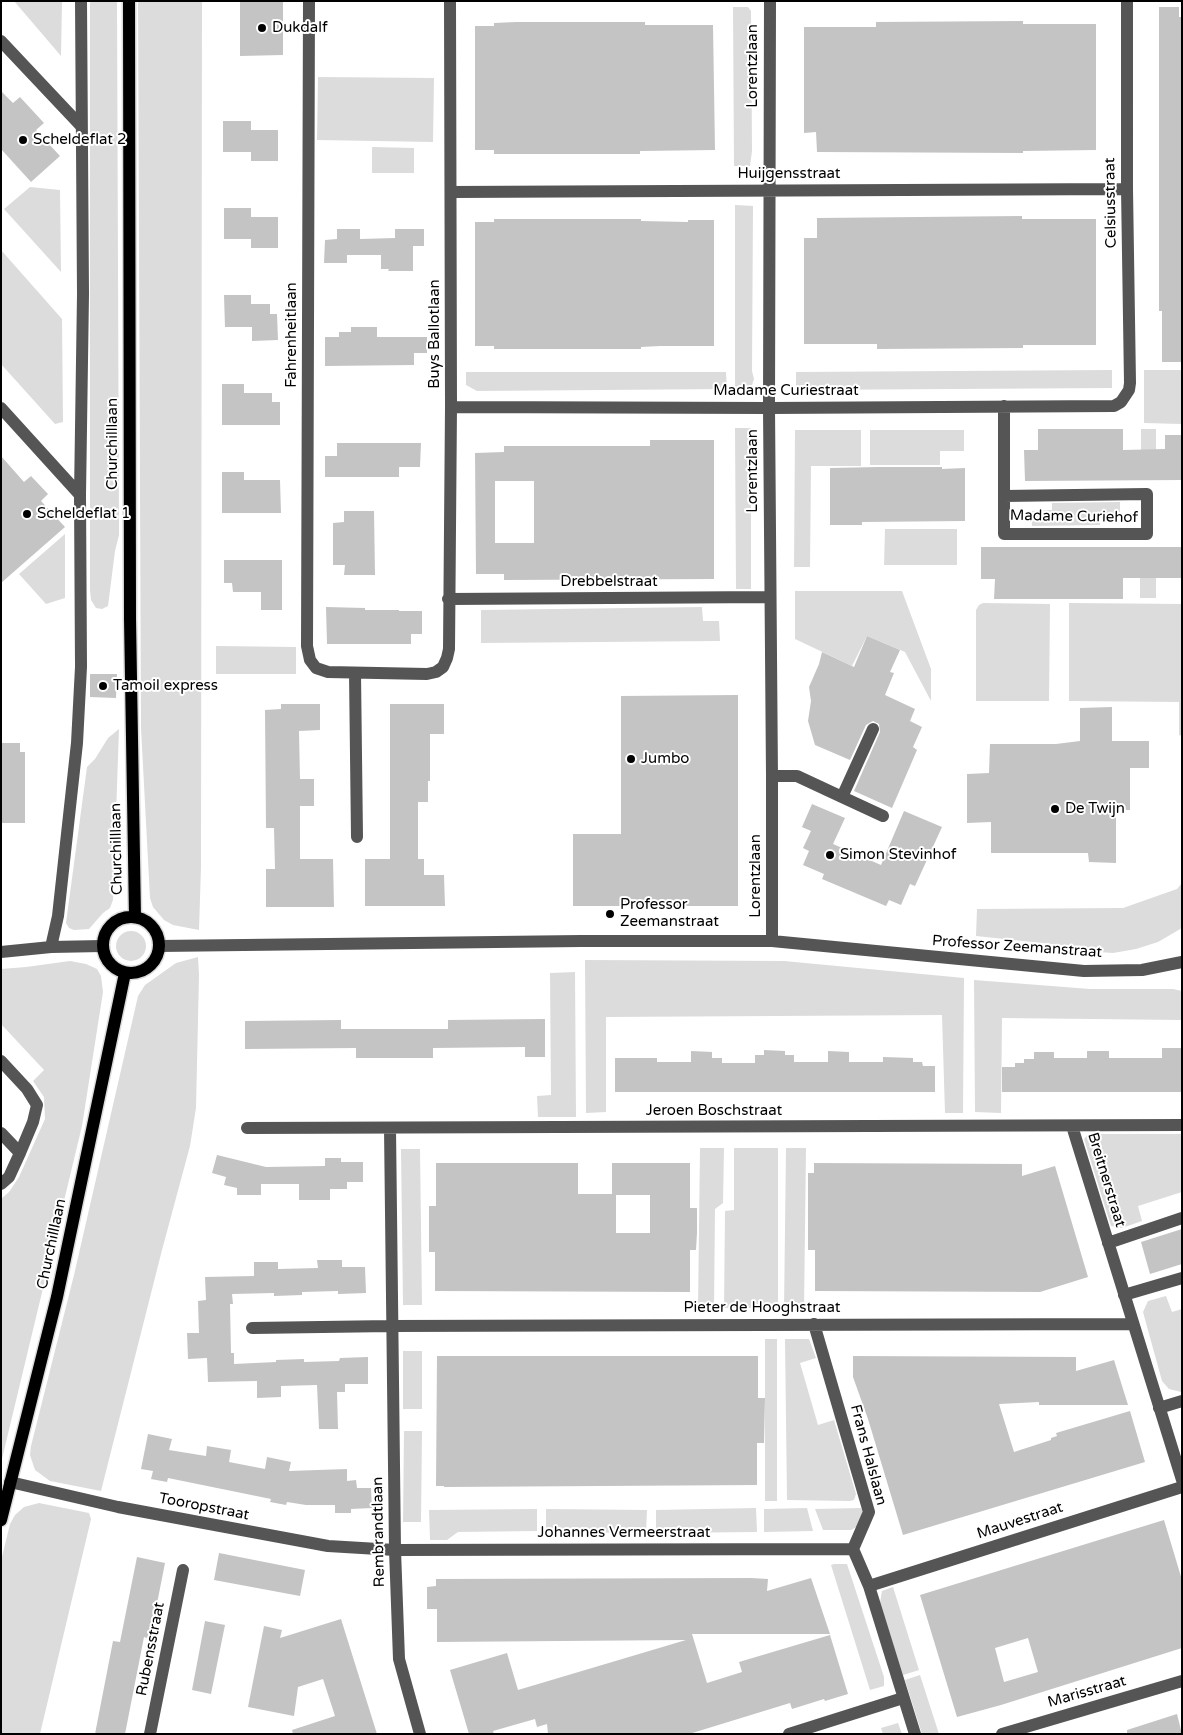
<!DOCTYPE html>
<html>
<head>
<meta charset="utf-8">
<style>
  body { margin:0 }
  #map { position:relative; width:1183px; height:1735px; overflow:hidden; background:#fff; font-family:"Varela Round",sans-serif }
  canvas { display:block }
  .frame { position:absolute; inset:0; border:2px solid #000; pointer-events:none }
</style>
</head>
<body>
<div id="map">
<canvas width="1183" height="1735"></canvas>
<div class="frame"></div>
</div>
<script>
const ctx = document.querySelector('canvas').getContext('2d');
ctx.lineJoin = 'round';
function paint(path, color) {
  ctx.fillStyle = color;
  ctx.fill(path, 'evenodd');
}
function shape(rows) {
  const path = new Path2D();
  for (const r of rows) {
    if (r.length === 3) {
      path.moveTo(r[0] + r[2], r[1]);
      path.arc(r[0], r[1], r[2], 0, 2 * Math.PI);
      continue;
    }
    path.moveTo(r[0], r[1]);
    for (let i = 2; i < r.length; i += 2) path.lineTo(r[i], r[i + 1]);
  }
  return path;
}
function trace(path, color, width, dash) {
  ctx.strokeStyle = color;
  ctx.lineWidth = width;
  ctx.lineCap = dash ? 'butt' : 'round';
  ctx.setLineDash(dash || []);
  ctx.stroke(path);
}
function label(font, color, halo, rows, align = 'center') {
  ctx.font = font + ' "Varela Round",sans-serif';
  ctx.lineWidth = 4;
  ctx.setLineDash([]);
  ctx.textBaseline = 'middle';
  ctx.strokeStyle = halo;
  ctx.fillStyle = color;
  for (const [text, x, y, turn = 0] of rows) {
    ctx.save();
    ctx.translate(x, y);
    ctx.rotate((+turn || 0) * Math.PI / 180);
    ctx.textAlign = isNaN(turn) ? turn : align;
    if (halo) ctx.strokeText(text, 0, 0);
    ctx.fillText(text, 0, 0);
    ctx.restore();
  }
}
paint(shape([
  [14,1,62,1,61,56],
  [90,1,117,1,119,535,115,551,108,606,102,609,96,608,91,600,90,590],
  [138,1,202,1,201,867,199,930,173,925,164,920,153,907,150,898,141,728],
  [733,7,748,7,751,11,752,151,750,166,734,166],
  [318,77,434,78,433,142,317,140],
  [372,147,414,148,414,173,372,173],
  [30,187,60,190,61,272,4,209],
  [735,205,753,206,752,371,754,379,752,385,744,389,735,388],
  [1,250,62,319,63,422,55,424,1,364],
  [1112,370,1112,388,796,390,796,372],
  [1144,370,1182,370,1182,424,1144,423],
  [466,372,726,372,727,389,477,391,466,385],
  [735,428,751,428,751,589,736,589],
  [1141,429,1156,429,1156,464,1141,464],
  [795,430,861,430,861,466,811,466,810,567,794,567],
  [870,430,964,430,964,451,940,451,940,465,870,465],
  [1120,502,1120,518,1100,518,1100,525,1032,526,1032,511,1052,510,1052,503],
  [885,529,957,529,957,565,884,565],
  [65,534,65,598,46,604,19,574],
  [1140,563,1156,563,1156,598,1140,598],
  [795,591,902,591,931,669,931,701,905,652,867,636,852,666,795,639],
  [983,603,1050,604,1049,701,976,701,976,610,979,605],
  [1069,603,1182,604,1182,736,1179,735,1179,702,1069,701],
  [702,607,703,621,719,621,720,641,481,643,481,610],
  [216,646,296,647,296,674,216,674],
  [119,729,113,900,110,908,103,913,89,929,74,930,69,928,66,923,87,767,95,759,108,738],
  [1182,883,1182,928,1158,942,1136,949,1113,953,1085,951,1061,945,976,936,977,909,1123,908,1177,889],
  [131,946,15],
  [198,957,199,975,196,1108,190,1146,162,1250,101,1491,50,1481,35,1470,30,1455,31,1446,74,1275,138,996,145,985,176,963],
  [585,960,784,961,964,978,963,1113,945,1113,942,1015,606,1017,606,1112,586,1113],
  [70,961,86,964,97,969,101,976,103,992,82,1126,1,1463,1,1199,9,1192,19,1177,45,1119,44,1097,33,1081,44,1070,1,1024,1,969,26,967],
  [575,972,576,1117,538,1117,537,1096,551,1095,550,973],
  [974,980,1090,989,1173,989,1182,991,1182,1020,1002,1018,1001,1113,975,1112],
  [1088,1134,1182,1134,1182,1192,1138,1206,1142,1221,1122,1228,1111,1226,1084,1139],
  [700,1148,724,1148,723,1203,715,1209,714,1309,698,1308],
  [734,1148,778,1148,778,1308,724,1308,725,1211,734,1210],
  [786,1148,806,1148,804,1309,784,1309],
  [401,1149,420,1149,422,1305,403,1305],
  [1166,1296,1172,1312,1182,1309,1181,1392,1169,1389,1162,1381,1143,1312,1148,1301],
  [765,1339,777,1339,777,1501,765,1501],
  [785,1339,809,1339,816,1358,800,1363,818,1425,834,1420,856,1494,854,1500,850,1501,787,1500],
  [403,1351,422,1351,422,1409,403,1409],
  [404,1431,422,1431,421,1522,403,1522],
  [39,1503,89,1513,91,1519,40,1734,1,1734,1,1561,10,1524,15,1515,24,1507],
  [756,1508,757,1532,656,1533,656,1510],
  [807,1508,813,1531,764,1532,764,1509],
  [861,1508,863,1512,858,1526,851,1530,823,1530,815,1509],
  [537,1509,537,1531,458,1532,447,1540,430,1540,429,1510],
  [546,1509,647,1510,646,1533,546,1532],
  [834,1564,847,1564,884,1677,884,1686,870,1690,831,1565],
  [893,1587,919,1670,903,1675,880,1603,882,1591],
  [920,1675,939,1734,922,1734,905,1680],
  [898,1723,902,1734,883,1734,881,1728]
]), '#dcdcdc');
paint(shape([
  [240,1,283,1,283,55,240,56],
  [1159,7,1179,7,1179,17,1182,17,1182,362,1162,362,1162,311,1159,311],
  [1023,21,1023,24,1096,24,1096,150,1023,151,1023,153,817,152,816,132,804,133,804,27,876,27,876,22],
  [516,22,645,22,645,25,713,25,715,150,640,151,640,154,494,154,494,150,475,150,475,26,494,26,494,23],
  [1,91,13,103,20,97,44,123,36,130,60,156,31,182,1,149],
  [223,121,251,121,251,130,278,130,278,161,251,161,251,152,223,152],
  [224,208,251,208,251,217,278,217,278,248,251,248,251,239,224,239],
  [1022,216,1022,219,1096,219,1096,345,1023,345,1023,348,877,349,877,344,804,344,804,238,817,238,817,218],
  [494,219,641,219,641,221,688,222,688,220,714,220,714,346,660,346,641,347,641,349,494,349,494,346,475,346,475,222,494,222],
  [337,229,360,229,360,239,395,238,395,229,424,229,424,246,413,246,413,271,388,271,389,269,381,269,381,255,347,255,347,263,324,263,325,240,337,239],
  [224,295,251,295,251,304,270,304,270,314,277,314,278,340,252,341,252,327,225,327],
  [351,327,377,327,377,337,427,337,427,353,414,353,414,365,325,366,325,337,339,337,339,332,351,332],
  [222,384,244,384,244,393,272,393,272,402,280,402,280,425,222,425],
  [1038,429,1123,429,1123,450,1165,449,1165,435,1182,435,1182,480,1025,481,1024,450,1038,450],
  [650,440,714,440,714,579,504,580,504,574,476,574,475,453,504,452,504,446,650,446],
  [495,481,534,481,534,543,495,543],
  [337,443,421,443,420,467,399,467,399,477,325,477,325,456,337,456],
  [1,456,24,482,31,476,48,494,41,501,65,527,1,583],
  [879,467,942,467,942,469,965,468,965,521,862,522,862,525,830,525,830,468],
  [222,472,244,472,244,480,280,480,281,513,222,513],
  [344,511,374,511,375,575,344,575,345,565,333,565,333,523,344,522],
  [981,547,1182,547,1182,578,1123,578,1123,599,994,599,995,579,981,579],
  [224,560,282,560,282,610,261,610,261,592,233,592,232,583,224,583],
  [326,607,365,608,365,610,399,610,399,611,422,611,422,634,411,634,411,644,327,644],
  [867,636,900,650,890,672,894,673,885,695,915,709,910,721,922,727,913,747,917,750,892,808,854,791,880,732,879,724,873,721,866,725,850,760,815,745,808,721,811,701,809,687,819,664,822,652,854,667],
  [90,674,117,674,116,698,90,697],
  [738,695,738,906,573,906,573,834,621,834,621,696],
  [281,704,320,704,320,730,299,731,300,779,314,779,314,806,300,806,300,859,333,859,334,907,266,907,266,869,275,869,274,828,266,828,265,710,281,709],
  [390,704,444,704,444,734,430,734,430,781,428,781,428,802,418,802,418,859,424,859,424,875,444,875,445,906,365,906,365,859,390,859],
  [1112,707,1112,741,1149,741,1149,768,1130,768,1130,810,1116,810,1116,863,1089,862,1088,853,991,853,991,822,967,823,967,774,989,773,990,744,1056,744,1080,741,1080,708],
  [1,743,20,743,20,752,25,752,25,823,1,823],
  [812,804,845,818,833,844,881,865,904,811,942,827,915,886,910,884,901,905,889,900,886,906,822,879,824,874,803,865,809,851,803,848,811,831,802,827],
  [545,1019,545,1057,525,1057,525,1047,433,1048,433,1058,356,1058,356,1048,245,1049,245,1021,341,1020,341,1029,448,1029,448,1020],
  [1162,1048,1182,1048,1182,1092,1002,1092,1002,1067,1015,1067,1015,1063,1024,1063,1024,1059,1034,1059,1034,1052,1054,1052,1054,1058,1087,1058,1087,1051,1109,1051,1109,1058,1162,1058],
  [764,1050,785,1051,785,1055,794,1055,794,1062,828,1062,828,1051,849,1052,849,1062,883,1062,883,1057,913,1058,913,1062,922,1062,923,1066,935,1066,935,1092,615,1092,615,1058,657,1058,657,1062,691,1062,691,1051,712,1052,712,1058,722,1058,722,1063,755,1063,755,1055,764,1055],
  [217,1155,266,1167,325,1166,325,1158,341,1158,341,1162,363,1162,363,1182,347,1182,347,1189,330,1189,330,1200,299,1200,299,1184,261,1184,261,1195,237,1195,237,1188,224,1185,226,1177,212,1173],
  [436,1163,578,1163,578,1194,612,1194,612,1163,690,1163,690,1208,697,1208,697,1233,696,1250,690,1250,690,1292,435,1291,435,1252,429,1252,429,1206,436,1206],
  [616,1195,650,1195,650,1233,616,1233],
  [814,1163,1022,1164,1022,1176,1055,1166,1088,1277,1040,1292,815,1291,815,1250,808,1250,808,1173,814,1173],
  [1182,1229,1182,1264,1150,1274,1141,1242],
  [317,1260,342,1260,342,1267,365,1267,366,1293,338,1294,338,1291,302,1292,302,1295,274,1296,274,1293,232,1294,233,1304,230,1304,231,1353,234,1353,234,1364,276,1362,276,1360,304,1359,304,1362,339,1361,340,1358,368,1357,368,1384,345,1384,345,1392,337,1392,338,1429,319,1429,317,1385,281,1386,281,1397,257,1398,257,1381,208,1382,207,1358,188,1359,187,1333,199,1333,198,1301,206,1300,205,1277,254,1276,254,1262,278,1262,278,1269,318,1268],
  [437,1356,758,1356,758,1398,765,1398,764,1443,757,1443,757,1485,444,1487,444,1486,436,1486],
  [853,1356,1076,1357,1076,1371,1114,1360,1128,1405,1039,1405,1039,1402,999,1404,1014,1452,1051,1440,1051,1438,1057,1436,1056,1433,1130,1411,1145,1462,903,1535,868,1419,853,1377],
  [148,1434,172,1439,169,1450,206,1456,207,1446,231,1450,229,1462,265,1469,267,1457,291,1462,289,1471,347,1469,347,1481,356,1480,357,1488,371,1488,372,1508,351,1509,351,1513,335,1513,335,1505,306,1505,287,1502,286,1505,270,1502,271,1499,168,1478,167,1482,151,1479,153,1471,141,1469],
  [1164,1520,1182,1580,1182,1648,1001,1705,957,1717,920,1595],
  [1028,1638,1038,1672,1004,1682,995,1648],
  [219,1553,305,1570,300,1596,214,1580],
  [137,1557,165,1563,150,1639,144,1637,125,1734,95,1734,113,1641,120,1642],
  [751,1578,768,1579,767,1591,811,1578,830,1634,692,1634,707,1683,742,1672,739,1662,830,1635,848,1694,825,1701,824,1699,792,1709,790,1703,689,1734,548,1734,547,1724,537,1727,535,1719,493,1731,494,1734,469,1734,450,1670,507,1653,518,1690,686,1640,437,1642,437,1609,427,1609,427,1587,436,1586,436,1579],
  [341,1619,377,1734,293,1734,292,1730,335,1716,323,1679,298,1687,294,1716,248,1707,264,1626,282,1630,280,1638],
  [205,1621,225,1625,211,1694,192,1690],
  [1177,1714,1182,1734,1127,1734,1127,1730]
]), '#c4c4c4');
const major = shape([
  [129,1,130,619,135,917],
  [131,945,28],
  [1,1520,57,1297,125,973]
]);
trace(major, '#dbdbdb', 15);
trace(shape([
  [309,1,307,646,310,660,316,668,328,672,427,674,436,672,443,667,447,658,449,649,451,407,450,1],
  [770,1,769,408,772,776,772,941],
  [1,41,81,126],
  [451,192,1127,189],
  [451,407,769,408,1114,406,1121,402,1129,390,1130,383,1127,189,1127,1],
  [1,408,80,495],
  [1004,496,1147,494,1147,534,1004,534,1004,406],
  [448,599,770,597],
  [355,673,357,837],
  [772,776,797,776,842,797,873,729],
  [842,797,883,816],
  [159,946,581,941,772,941,1084,971,1142,970,1182,962],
  [51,947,58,916,77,743,81,667,80,495,83,294,81,1],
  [1,952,51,947,102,946],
  [1,1061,27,1089,37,1105,33,1122,20,1153,9,1177,1,1184],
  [1072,1126,1182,1480],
  [247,1128,1182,1125],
  [390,1128,395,1550,399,1659,420,1734],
  [1,1133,20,1153],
  [1108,1243,1182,1218],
  [1124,1295,1182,1278],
  [814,1324,869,1512,853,1549,869,1586,915,1734],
  [252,1328,391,1326,1133,1324],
  [1159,1408,1182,1401],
  [10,1482,118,1507,328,1546,395,1550,853,1549],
  [869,1586,1182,1487],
  [150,1734,183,1570],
  [789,1734,903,1698],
  [1002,1734,1182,1681]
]), '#555', 12);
trace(major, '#000', 12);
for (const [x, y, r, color] of [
  [262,28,5,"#000"],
  [23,140,5,"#000"],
  [27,514,5,"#000"],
  [103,686,5,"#000"],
  [631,759,5,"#000"],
  [1055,809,5,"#000"],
  [830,855,5,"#000"],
  [610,914,5,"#000"]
]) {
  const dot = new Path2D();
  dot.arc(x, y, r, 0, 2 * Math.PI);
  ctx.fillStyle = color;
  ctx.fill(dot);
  trace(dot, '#fff', 2);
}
label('15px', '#000', '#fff', [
  ["Dukdalf",272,28],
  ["Scheldeflat 2",33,140],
  ["Scheldeflat 1",37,514],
  ["Tamoil express",113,686],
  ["Jumbo",641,759],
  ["De Twijn",1065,809],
  ["Simon Stevinhof",840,855],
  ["Professor",620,905],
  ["Zeemanstraat",620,922]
], 'left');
label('15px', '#000', '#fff', [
  ["Lorentzlaan",753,66,-90],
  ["Huijgensstraat",789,174],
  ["Celsiusstraat",1111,203,-91],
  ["Buys Ballotlaan",435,334,-90],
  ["Fahrenheitlaan",292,335,-90],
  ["Madame Curiestraat",786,391],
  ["Churchilllaan",113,444,-90],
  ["Lorentzlaan",753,471,-90],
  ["Madame Curiehof",1074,517,1],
  ["Drebbelstraat",609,582],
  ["Churchilllaan",117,849,-91],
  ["Lorentzlaan",756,876,-90],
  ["Professor Zeemanstraat",1017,947,4],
  ["Jeroen Boschstraat",714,1111],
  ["Breitnerstraat",1106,1180,73],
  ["Churchilllaan",52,1244,-78],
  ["Pieter de Hooghstraat",762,1308],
  ["Frans Halslaan",868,1455,75],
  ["Tooropstraat",204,1507,11],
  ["Mauvestraat",1020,1521,-18],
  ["Rembrandtlaan",379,1532,-91],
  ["Johannes Vermeerstraat",624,1533],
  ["Rubensstraat",151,1649,-79],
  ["Marisstraat",1087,1692,-16]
]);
</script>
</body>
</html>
